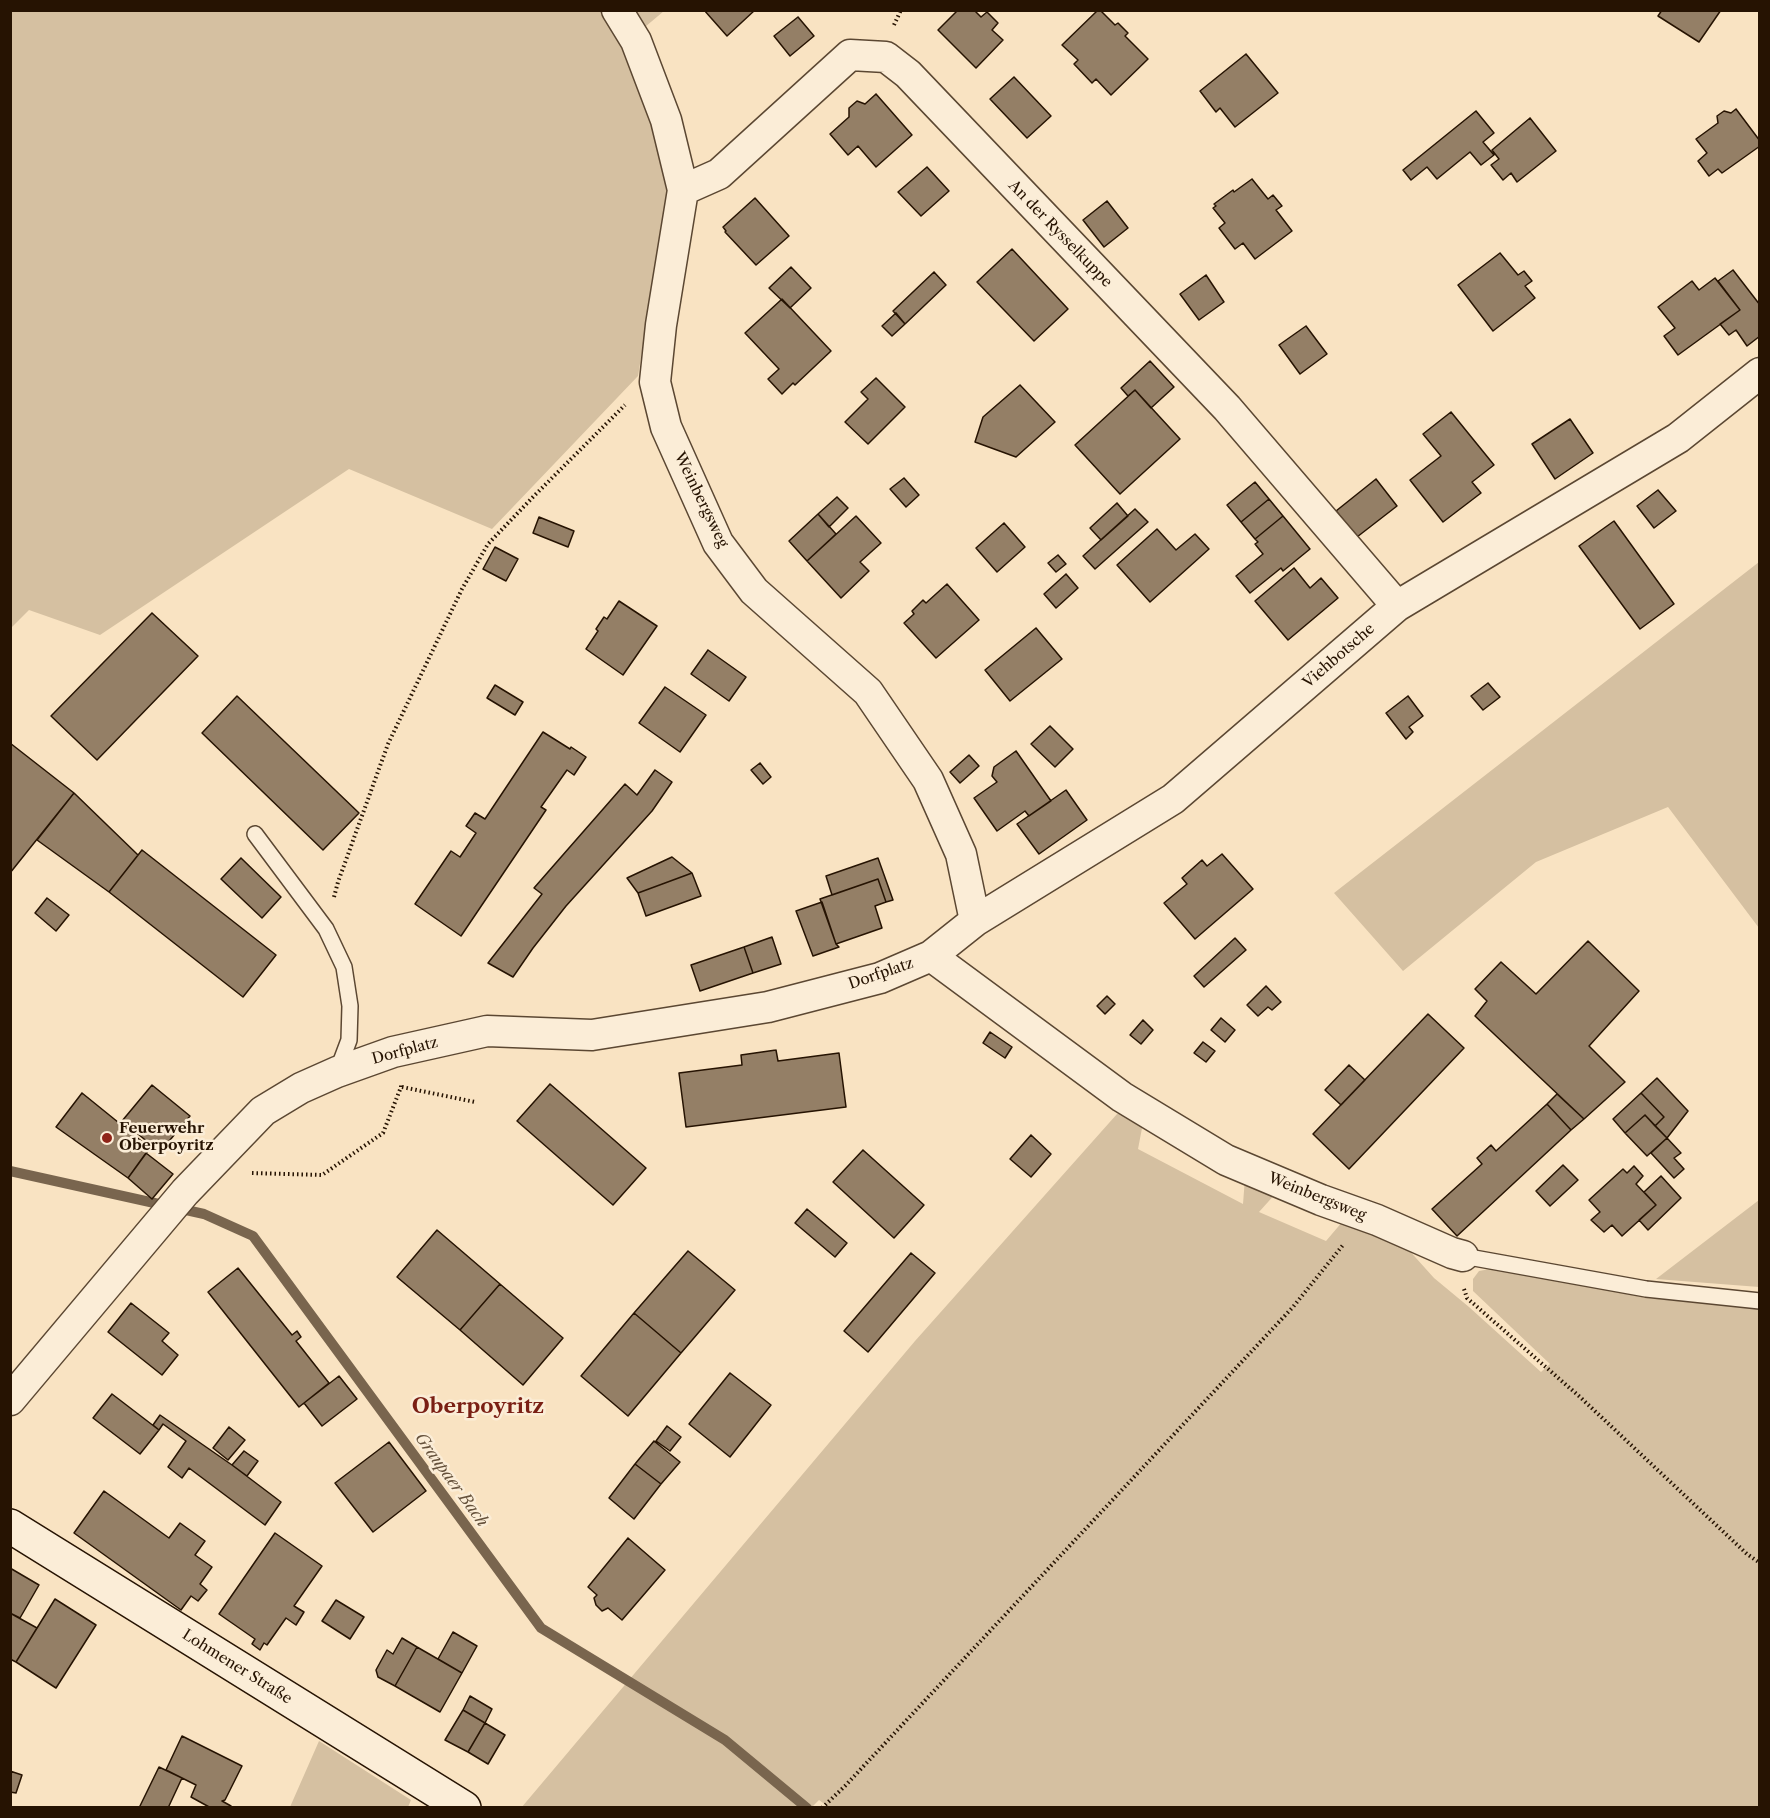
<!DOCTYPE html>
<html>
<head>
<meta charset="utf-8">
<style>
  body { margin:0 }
  #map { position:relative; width:1770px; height:1818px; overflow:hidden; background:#f9e3c2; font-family:"Libre Caslon Text",serif }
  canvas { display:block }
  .frame { position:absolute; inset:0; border:12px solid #261302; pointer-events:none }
</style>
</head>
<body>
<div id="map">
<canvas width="1770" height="1818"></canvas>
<div class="frame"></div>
</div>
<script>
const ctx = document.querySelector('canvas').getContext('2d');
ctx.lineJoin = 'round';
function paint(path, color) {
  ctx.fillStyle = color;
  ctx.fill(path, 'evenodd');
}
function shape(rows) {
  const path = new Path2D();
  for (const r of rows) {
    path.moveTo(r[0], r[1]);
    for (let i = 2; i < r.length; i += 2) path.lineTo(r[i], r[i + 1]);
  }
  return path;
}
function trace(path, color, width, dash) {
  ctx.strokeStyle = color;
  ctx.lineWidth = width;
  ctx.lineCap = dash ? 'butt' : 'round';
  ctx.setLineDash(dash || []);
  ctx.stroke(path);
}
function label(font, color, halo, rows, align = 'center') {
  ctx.font = font + ' "Libre Caslon Text",serif';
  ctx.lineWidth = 5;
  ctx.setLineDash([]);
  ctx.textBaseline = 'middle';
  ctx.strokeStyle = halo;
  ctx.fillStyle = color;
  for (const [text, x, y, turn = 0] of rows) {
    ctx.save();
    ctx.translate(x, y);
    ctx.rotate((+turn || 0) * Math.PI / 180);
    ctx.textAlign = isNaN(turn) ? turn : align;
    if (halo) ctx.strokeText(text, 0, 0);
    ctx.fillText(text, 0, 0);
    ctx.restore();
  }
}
paint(shape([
  [10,11,606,11,626,44,656,122,667,196,638,376,492,529,349,469,100,635,29,610,11,628],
  [626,11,664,11,639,32],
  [1759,562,1759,928,1668,807,1536,862,1403,971,1334,893],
  [1132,1112,1143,1123,1138,1149,1243,1204,1245,1178,1277,1192,1259,1212,1326,1241,1343,1221,1407,1248,1434,1278,1469,1307,1541,1372,1550,1364,1473,1291,1473,1279,1479,1271,1495,1268,1647,1298,1759,1308,1759,1807,830,1808,819,1800,811,1808,521,1808,915,1341,1117,1114],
  [1759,1200,1759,1287,1656,1279],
  [319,1741,411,1800,408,1807,290,1807]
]), '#d5c0a1');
trace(shape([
  [10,1171,204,1214,253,1236,541,1628,725,1740,807,1808]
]), '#79654e', 10);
const building = shape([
  [704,10,755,10,727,36,704,10],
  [958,10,974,10,981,17,987,12,998,23,992,30,1003,40,976,68,938,30,958,10],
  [1098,10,1100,10,1115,25,1118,23,1128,33,1125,36,1148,59,1111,95,1096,79,1092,83,1074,64,1078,60,1062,45,1098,10],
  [1662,10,1721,10,1699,42,1658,16,1662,10],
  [798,17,814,36,790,56,774,36,798,17],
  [1246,54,1278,93,1235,127,1220,108,1216,112,1200,91,1246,54],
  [1014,77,1051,116,1027,138,990,99,1014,77],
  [876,94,912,135,876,167,858,146,848,155,830,134,849,117,849,108,857,101,865,104,876,94],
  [1736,109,1760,141,1760,146,1722,173,1718,169,1709,176,1698,161,1707,153,1696,139,1718,123,1717,116,1724,111,1731,113,1736,109],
  [1476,111,1494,133,1483,142,1494,155,1481,165,1470,152,1437,179,1427,167,1411,180,1403,170,1476,111],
  [1530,118,1556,151,1517,182,1511,173,1503,180,1491,165,1499,159,1492,150,1530,118],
  [927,167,949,191,921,216,898,192,927,167],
  [1252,179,1268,199,1273,195,1282,206,1276,210,1292,231,1255,259,1243,243,1235,249,1219,228,1225,223,1213,208,1216,206,1214,204,1233,190,1234,192,1252,179],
  [755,198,789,236,756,265,725,232,726,231,723,227,755,198],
  [1107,201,1128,228,1104,247,1083,220,1107,201],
  [1012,249,1068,309,1034,341,977,282,1012,249],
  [1500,253,1518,275,1524,271,1532,281,1525,286,1535,298,1493,331,1458,285,1500,253],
  [791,267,811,288,790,308,769,288,791,267],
  [1733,270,1760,305,1760,336,1747,346,1736,330,1729,335,1720,324,1740,310,1718,281,1733,270],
  [934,272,946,285,905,324,893,311,934,272],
  [1206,275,1224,302,1199,320,1180,294,1206,275],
  [1715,278,1740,310,1678,355,1664,336,1675,328,1658,307,1692,281,1699,290,1715,278],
  [782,299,831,351,795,385,793,383,782,394,768,379,779,369,745,333,782,299],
  [896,313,905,324,892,336,882,326,896,313],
  [1306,326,1327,354,1300,374,1279,345,1306,326],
  [1150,361,1174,387,1151,408,1135,390,1128,396,1121,388,1150,361],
  [876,378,905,407,868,444,845,422,868,399,861,392,876,378],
  [1020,385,1055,422,1016,457,975,442,983,417,1020,385],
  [1135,390,1180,439,1120,494,1075,445,1135,390],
  [1451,412,1494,465,1472,482,1481,493,1443,522,1410,480,1441,456,1423,434,1451,412],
  [1570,419,1593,453,1555,479,1532,444,1570,419],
  [904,478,919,495,906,507,890,489,904,478],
  [1376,479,1397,506,1357,537,1336,511,1376,479],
  [1255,482,1269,499,1241,522,1227,505,1255,482],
  [1658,490,1676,511,1654,528,1637,506,1658,490],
  [837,497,848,508,829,527,818,514,837,497],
  [1269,499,1283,516,1255,539,1241,522,1269,499],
  [1117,503,1128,516,1101,540,1090,528,1117,503],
  [1135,509,1148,522,1095,569,1083,556,1135,509],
  [818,514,836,534,807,561,789,541,818,514],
  [856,516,881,543,860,562,869,571,841,598,807,561,856,516],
  [1283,516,1310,549,1283,571,1281,568,1250,593,1236,576,1263,554,1255,544,1258,542,1255,539,1283,516],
  [539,517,574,531,568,547,533,533,539,517],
  [1614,521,1674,604,1640,629,1579,546,1614,521],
  [1004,523,1025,547,997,572,976,548,1004,523],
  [1157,529,1176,550,1195,534,1209,549,1150,602,1117,565,1157,529],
  [495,547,518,559,506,581,483,569,495,547],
  [1058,555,1066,564,1056,572,1048,563,1058,555],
  [1294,568,1310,588,1321,578,1338,598,1288,640,1255,601,1294,568],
  [1066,574,1078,588,1056,608,1044,594,1066,574],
  [947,584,979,620,936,658,904,623,914,614,912,611,923,600,926,603,947,584],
  [619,601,657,626,623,675,586,649,598,631,596,629,604,617,607,619,619,601],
  [152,613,198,656,97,760,51,716,152,613],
  [1036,628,1062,659,1010,701,985,670,1036,628],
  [708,650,746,677,729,701,691,674,708,650],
  [1488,683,1500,697,1483,710,1471,696,1488,683],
  [495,685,523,702,515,715,487,698,495,685],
  [665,687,706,715,680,752,639,723,665,687],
  [237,696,359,813,323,850,202,733,237,696],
  [1408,696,1423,716,1409,727,1413,732,1406,739,1386,713,1408,696],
  [1050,726,1073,749,1055,767,1031,744,1050,726],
  [543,732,570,749,571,747,586,757,574,775,567,770,541,807,546,810,461,936,415,904,451,851,460,857,476,833,466,826,475,813,485,819,543,732],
  [10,743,74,793,10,873,10,743],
  [1016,751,1051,801,1029,816,1025,811,997,831,974,798,997,782,992,776,994,767,1016,751],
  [969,755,979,766,960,783,950,772,969,755],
  [760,763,771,777,763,784,751,770,760,763],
  [655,770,672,782,652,811,566,906,533,948,513,977,488,963,542,894,534,888,625,784,637,795,655,770],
  [1066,790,1087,820,1039,854,1017,824,1066,790],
  [74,793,138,855,109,892,37,840,74,793],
  [142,850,276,955,243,997,109,892,142,850],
  [1222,854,1253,889,1195,939,1164,903,1187,884,1182,878,1202,860,1207,866,1222,854],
  [672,857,692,873,638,893,627,878,672,857],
  [241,858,281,897,262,918,221,879,241,858],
  [878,858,893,900,886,902,878,879,832,895,826,876,878,858],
  [692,873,701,896,646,916,638,893,692,873],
  [878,879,886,902,875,906,882,928,836,944,820,899,878,879],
  [47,898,69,915,56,931,35,913,47,898],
  [822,902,836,944,839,947,813,956,796,911,822,902],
  [772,937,781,964,753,973,744,947,772,937],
  [1235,938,1246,950,1204,987,1194,976,1235,938],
  [1588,941,1639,991,1589,1046,1625,1082,1584,1119,1475,1016,1487,1001,1475,989,1501,962,1536,994,1588,941],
  [744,947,753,973,700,991,691,965,744,947],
  [1266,986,1281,1002,1272,1010,1268,1007,1258,1016,1247,1005,1266,986],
  [1107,996,1115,1004,1105,1014,1097,1006,1107,996],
  [1428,1014,1464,1048,1349,1169,1313,1134,1428,1014],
  [1221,1018,1235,1030,1225,1042,1211,1030,1221,1018],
  [1143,1020,1153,1030,1141,1044,1130,1035,1143,1020],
  [990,1032,1012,1047,1005,1058,983,1043,990,1032],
  [1203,1042,1215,1051,1206,1062,1194,1053,1203,1042],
  [776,1050,778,1061,839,1053,846,1107,686,1127,679,1073,742,1065,741,1055,776,1050],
  [1349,1065,1365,1080,1341,1105,1325,1090,1349,1065],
  [1657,1078,1688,1111,1667,1138,1655,1126,1664,1117,1641,1093,1657,1078],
  [550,1084,646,1168,613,1205,517,1121,550,1084],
  [152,1085,190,1116,160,1152,122,1121,152,1085],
  [82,1093,150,1148,128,1178,56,1127,82,1093],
  [1641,1093,1664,1117,1655,1126,1645,1115,1625,1133,1613,1119,1641,1093],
  [1557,1094,1584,1119,1571,1130,1547,1104,1557,1094],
  [1547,1104,1571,1130,1457,1236,1432,1209,1482,1164,1477,1158,1491,1145,1496,1151,1547,1104],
  [1645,1115,1667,1138,1647,1156,1625,1133,1645,1115],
  [1031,1135,1051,1154,1031,1177,1010,1159,1031,1135],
  [1667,1138,1681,1153,1674,1158,1684,1169,1674,1178,1651,1153,1667,1138],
  [863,1150,924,1205,894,1238,833,1182,863,1150],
  [146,1153,173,1174,152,1199,128,1178,146,1153],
  [1563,1165,1578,1180,1550,1206,1536,1191,1563,1165],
  [1634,1166,1643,1176,1636,1184,1656,1205,1622,1236,1612,1225,1604,1232,1591,1220,1600,1212,1589,1200,1623,1169,1627,1173,1634,1166],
  [1661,1176,1681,1198,1648,1230,1639,1220,1656,1205,1644,1192,1661,1176],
  [807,1209,847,1243,835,1257,795,1223,807,1209],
  [437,1230,500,1284,460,1330,397,1277,437,1230],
  [688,1251,735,1290,681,1353,634,1313,688,1251],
  [911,1253,935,1273,868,1352,844,1331,911,1253],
  [238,1268,292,1335,297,1331,301,1337,296,1341,329,1383,299,1407,208,1292,238,1268],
  [500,1284,563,1338,523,1385,460,1330,500,1284],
  [131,1303,169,1333,162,1341,178,1355,162,1375,108,1332,131,1303],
  [634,1313,681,1353,628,1416,581,1376,634,1313],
  [730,1373,771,1405,730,1457,689,1424,730,1373],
  [339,1376,357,1399,322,1426,304,1403,339,1376],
  [112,1394,159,1430,140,1454,93,1418,112,1394],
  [160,1415,232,1465,281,1502,265,1525,189,1468,182,1478,168,1467,186,1441,163,1424,159,1430,153,1425,160,1415],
  [667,1426,681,1437,670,1451,656,1441,667,1426],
  [229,1427,245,1440,228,1460,213,1448,229,1427],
  [654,1441,680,1462,661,1484,635,1464,654,1441],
  [389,1442,426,1491,373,1532,335,1483,389,1442],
  [244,1451,258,1461,247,1476,232,1465,244,1451],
  [635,1464,661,1484,634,1519,609,1498,635,1464],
  [104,1491,169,1538,180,1523,205,1541,195,1555,212,1567,200,1584,207,1590,198,1601,191,1596,181,1610,74,1533,104,1491],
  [275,1533,322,1566,294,1606,304,1612,296,1625,286,1618,267,1645,264,1643,260,1650,252,1644,255,1639,219,1614,275,1533],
  [628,1538,665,1570,622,1620,608,1608,602,1611,596,1605,594,1598,597,1595,588,1587,628,1538],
  [10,1568,39,1585,20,1618,10,1613,10,1568],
  [55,1599,96,1625,56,1688,16,1662,55,1599],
  [336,1600,364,1617,350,1639,322,1621,336,1600],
  [10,1613,37,1628,16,1662,10,1659,10,1613],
  [453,1632,477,1646,462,1673,438,1659,453,1632],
  [402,1638,417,1647,395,1686,378,1677,376,1670,387,1650,393,1654,402,1638],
  [417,1647,462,1673,440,1712,395,1686,417,1647],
  [470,1696,492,1709,485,1723,463,1710,470,1696],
  [463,1710,485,1723,468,1752,445,1740,463,1710],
  [485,1723,505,1735,488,1764,468,1752,485,1723],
  [182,1736,242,1766,225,1800,222,1801,231,1806,230,1808,211,1808,191,1797,196,1785,166,1770,182,1736],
  [159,1767,182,1778,168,1808,139,1808,159,1767],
  [10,1771,22,1775,16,1793,10,1792,10,1771]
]);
paint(building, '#947f66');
trace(building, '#261302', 1.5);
const service = shape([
  [255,834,326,929,344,967,350,1006,349,1040,337,1072],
  [1463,1256,1646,1289,1760,1301]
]);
const minor = shape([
  [617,10,636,41,666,120,683,190,661,325,655,382,666,427,718,543,754,591,868,692,928,780,961,854,975,921],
  [683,190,719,174,850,55,886,57,908,74,1227,408,1397,606],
  [931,956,1122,1097,1226,1160,1321,1200,1377,1220,1452,1253,1463,1256],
  [10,1400,185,1192,263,1111,301,1088,337,1072,393,1052,487,1031,592,1035,768,1007,880,978,931,956,975,921,1173,799,1397,606,1678,438,1760,373]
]);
const secondary = shape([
  [10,1526,464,1808]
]);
trace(service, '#5b4732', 18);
trace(minor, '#5b4732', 33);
trace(secondary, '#261302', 36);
trace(shape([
  [894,25,901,10],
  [334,897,338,882,388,744,462,589,488,544,534,496,625,405],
  [402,1087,475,1102],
  [252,1173,322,1175,383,1133,401,1087,401,1085],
  [1464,1289,1467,1298,1580,1397,1747,1554,1760,1563],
  [822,1808,845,1786,1293,1307,1343,1245]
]), '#261302', 4, [1.5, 3]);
trace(service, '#fbedd7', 15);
trace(minor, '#fbedd7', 30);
trace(secondary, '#fbedd7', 33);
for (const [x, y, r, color] of [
  [107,1138,6,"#8f2418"]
]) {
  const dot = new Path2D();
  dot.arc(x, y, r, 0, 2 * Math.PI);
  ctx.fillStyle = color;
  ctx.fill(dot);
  trace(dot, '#fbedd7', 2);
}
label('15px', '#261302', '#fbedd7', [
  ["An der Rysselkuppe",1060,234,46],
  ["Weinbergsweg",701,500,64],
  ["Viehbotsche",1339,656,-41],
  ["Dorfplatz",881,974,-19],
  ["Dorfplatz",405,1051,-15],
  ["Weinbergsweg",1317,1197,22],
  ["Lohmener Straße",237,1667,32]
]);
label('bold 15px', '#261302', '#fbedd7', [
  ["Feuerwehr",119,1129],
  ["Oberpoyritz",119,1146]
], 'left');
label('italic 16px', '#65513b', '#fbedd7', [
  ["Graupaer Bach",451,1480,54]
]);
label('bold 21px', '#7a1f14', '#fbedd7', [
  ["Oberpoyritz",478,1407]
]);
</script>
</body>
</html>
